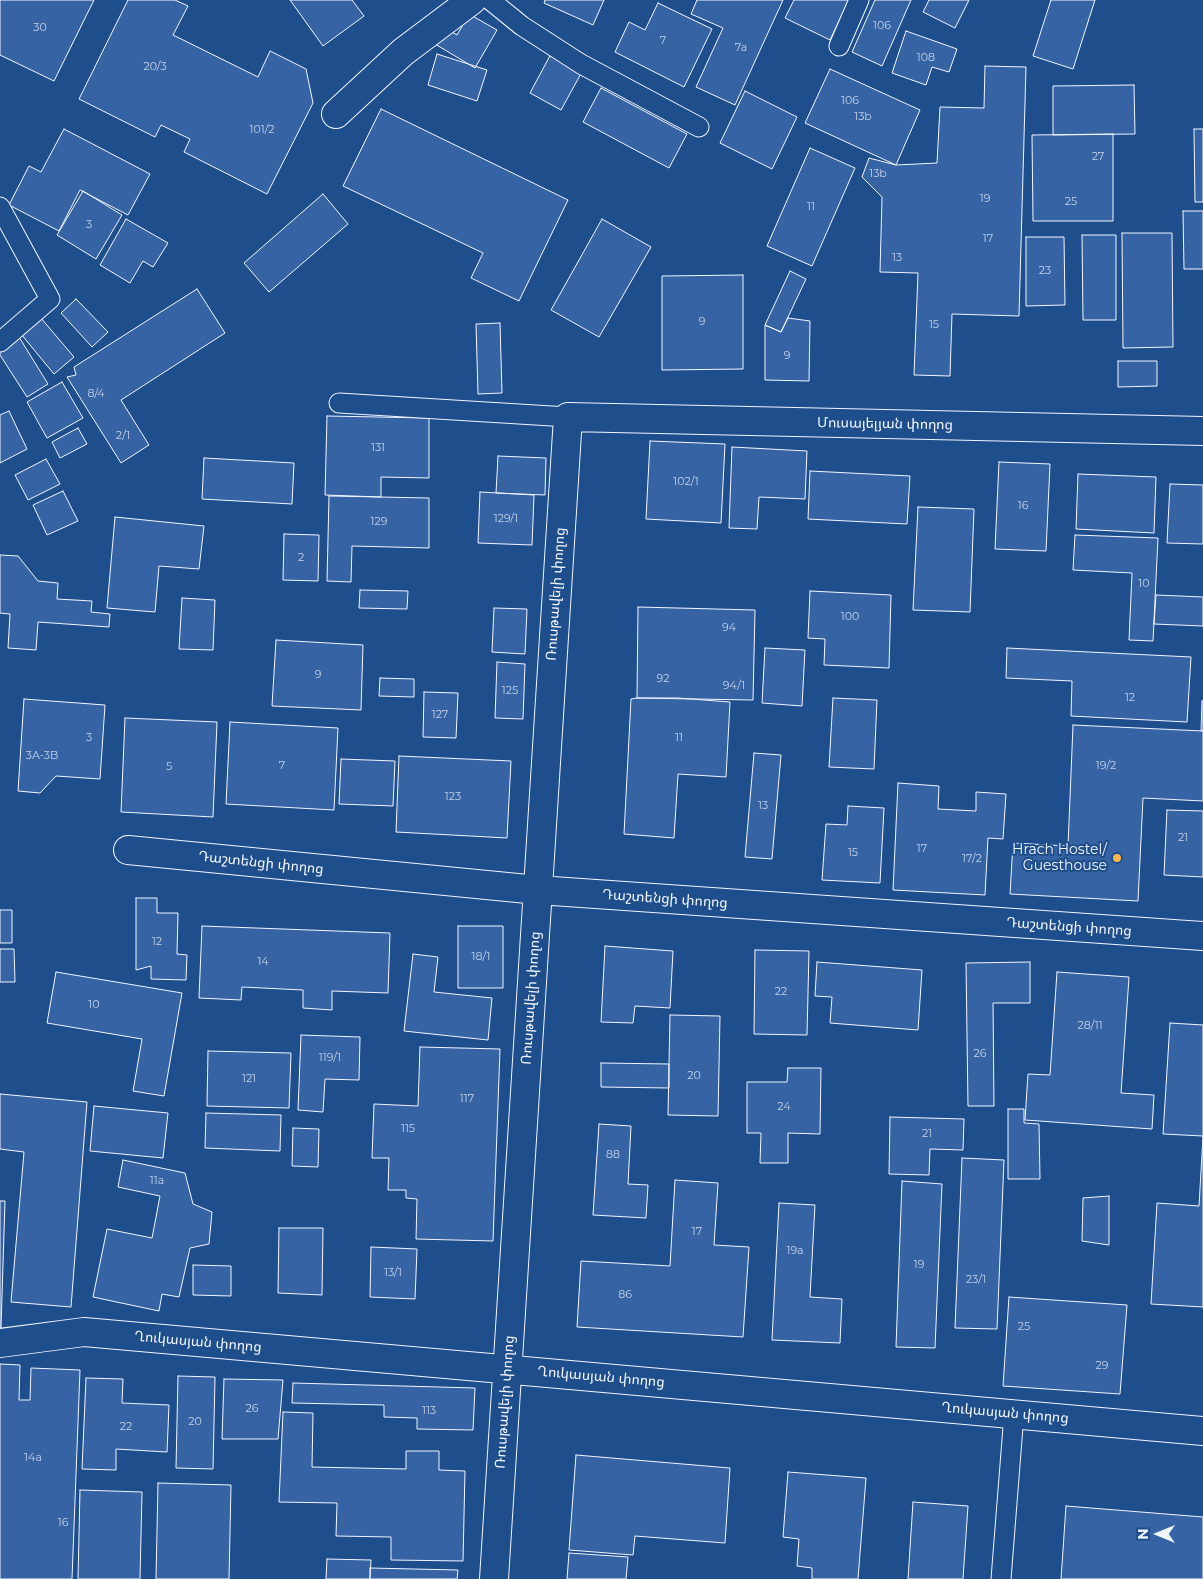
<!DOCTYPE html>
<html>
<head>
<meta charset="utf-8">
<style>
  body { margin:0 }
  #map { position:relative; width:1203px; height:1579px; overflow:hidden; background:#1f4e8c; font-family:Montserrat,sans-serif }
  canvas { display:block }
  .north { position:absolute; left:1133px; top:1509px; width:50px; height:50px; -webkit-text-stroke:4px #1f4e8c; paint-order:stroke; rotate:270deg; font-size:14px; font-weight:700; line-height:20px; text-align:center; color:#f2f6ff }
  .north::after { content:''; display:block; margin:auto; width:18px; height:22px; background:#f2f6ff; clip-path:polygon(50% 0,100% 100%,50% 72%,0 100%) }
</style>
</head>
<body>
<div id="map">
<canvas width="1203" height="1579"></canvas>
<div class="north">N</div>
</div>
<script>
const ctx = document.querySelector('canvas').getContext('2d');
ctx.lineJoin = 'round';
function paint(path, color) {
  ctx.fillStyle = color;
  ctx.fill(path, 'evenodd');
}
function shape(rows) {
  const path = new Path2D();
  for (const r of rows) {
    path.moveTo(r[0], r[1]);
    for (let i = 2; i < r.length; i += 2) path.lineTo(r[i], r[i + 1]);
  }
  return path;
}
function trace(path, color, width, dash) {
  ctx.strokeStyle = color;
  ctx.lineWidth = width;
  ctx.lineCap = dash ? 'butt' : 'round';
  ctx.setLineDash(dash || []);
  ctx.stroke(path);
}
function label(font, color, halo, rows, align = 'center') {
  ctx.font = font + ' Montserrat,"Noto Sans Armenian",sans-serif';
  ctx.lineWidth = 4;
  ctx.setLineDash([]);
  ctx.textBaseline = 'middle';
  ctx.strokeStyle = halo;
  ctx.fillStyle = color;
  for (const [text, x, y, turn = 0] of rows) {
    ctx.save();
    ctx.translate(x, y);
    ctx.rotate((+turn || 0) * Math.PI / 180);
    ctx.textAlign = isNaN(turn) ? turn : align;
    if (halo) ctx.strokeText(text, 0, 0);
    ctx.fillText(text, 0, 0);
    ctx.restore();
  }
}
const building = shape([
  [0,0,94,0,54,81,0,55,0,0],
  [128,0,175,0,188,6,173,35,258,77,270,51,306,69,313,103,267,194,184,152,190,139,161,125,155,137,79,99,128,0],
  [290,0,352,0,364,16,323,46,290,0],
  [545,0,604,0,593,25,544,3,545,0],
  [697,0,783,0,735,105,696,87,723,28,691,14,697,0],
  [794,0,849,0,830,40,785,18,794,0],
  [875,0,911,0,882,66,852,52,875,0],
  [929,0,969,0,955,28,923,12,929,0],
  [1051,0,1095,0,1073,69,1033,56,1051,0],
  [658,3,712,29,684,87,615,52,629,22,645,30,658,3],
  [469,14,497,30,475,68,435,44,444,27,457,35,469,14],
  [906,31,957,49,949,72,932,67,926,85,892,73,906,31],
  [552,52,583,70,561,110,530,93,552,52],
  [437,54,487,70,477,101,428,85,437,54],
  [985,66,1026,67,1019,316,952,314,950,376,914,375,918,273,880,272,882,197,862,177,869,158,896,165,937,163,940,107,984,108,985,66],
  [830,69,920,110,896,165,805,123,830,69],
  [1134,85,1135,134,1053,135,1053,86,1134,85],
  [601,88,687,134,669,168,583,122,601,88],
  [745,91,797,117,772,169,720,143,745,91],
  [381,109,568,200,519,301,471,278,483,253,343,186,381,109],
  [64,129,150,174,128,215,80,190,59,231,9,205,29,166,41,172,64,129],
  [1194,129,1203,129,1203,202,1195,202,1194,129],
  [1113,134,1113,221,1033,221,1032,135,1113,134],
  [810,148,855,168,812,266,767,246,810,148],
  [83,191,122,215,96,259,57,235,83,191],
  [323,194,348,224,269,292,244,263,323,194],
  [1183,211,1203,211,1203,269,1184,269,1183,211],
  [126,219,168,243,153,267,143,261,130,283,100,265,126,219],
  [602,219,651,247,599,337,551,310,602,219],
  [1122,233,1172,233,1173,347,1123,348,1122,233],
  [1082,235,1116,235,1116,320,1083,320,1082,235],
  [1026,237,1064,237,1065,305,1026,306,1026,237],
  [790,271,806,279,781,332,765,325,790,271],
  [743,275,743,369,662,370,662,276,743,275],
  [197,289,225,333,121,400,149,445,121,463,67,377,76,375,74,367,197,289],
  [76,299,108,332,92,347,61,313,76,299],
  [40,317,74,357,54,374,21,334,40,317],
  [788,318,810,321,809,381,765,380,765,325,781,332,788,318],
  [500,323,502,393,478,394,476,324,500,323],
  [19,337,48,384,27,397,0,355,0,350,19,337],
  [1118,361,1157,361,1157,386,1118,387,1118,361],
  [62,382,83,418,47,438,27,402,62,382],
  [9,411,27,449,0,463,0,415,9,411],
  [327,416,429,418,429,478,381,477,381,497,325,495,327,416],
  [78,428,87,444,60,458,52,442,78,428],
  [650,441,725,444,721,523,646,519,650,441],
  [732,447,807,451,805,499,759,497,757,529,729,528,732,447],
  [498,456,546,458,545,495,496,493,498,456],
  [204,458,294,463,292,504,202,499,204,458],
  [46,459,60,484,28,500,15,475,46,459],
  [999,462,1050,464,1046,551,995,549,999,462],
  [810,471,910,476,907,524,808,519,810,471],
  [1078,474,1156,477,1154,533,1076,529,1078,474],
  [1170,484,1203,485,1203,544,1167,543,1170,484],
  [63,491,78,521,47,535,33,505,63,491],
  [480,492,534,495,532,545,478,543,480,492],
  [329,496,429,498,429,548,352,546,351,582,327,581,329,496],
  [918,507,974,509,970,612,913,610,918,507],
  [115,517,204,526,199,569,159,566,155,612,107,608,115,517],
  [284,534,319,535,318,581,283,580,284,534],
  [1075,535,1158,538,1153,641,1129,640,1132,573,1073,570,1075,535],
  [0,555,18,556,38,581,58,583,57,599,92,601,91,612,110,614,109,627,38,622,36,650,8,648,10,614,0,613,0,555],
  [360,590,408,591,407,609,359,608,360,590],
  [810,591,891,595,889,668,824,665,825,639,808,638,810,591],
  [1156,595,1203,597,1203,626,1154,624,1156,595],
  [182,598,215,600,213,650,179,649,182,598],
  [638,607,755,610,753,700,637,698,638,607],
  [494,608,527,609,525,654,492,652,494,608],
  [276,640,363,645,361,710,272,706,276,640],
  [765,648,805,650,802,706,762,703,765,648],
  [1007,648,1191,657,1187,722,1071,716,1072,681,1006,678,1007,648],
  [497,662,525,664,523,719,495,718,497,662],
  [380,678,414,679,414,697,379,696,380,678],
  [424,692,458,693,456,738,423,737,424,692],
  [637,698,678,698,730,702,726,777,678,774,674,838,624,834,631,699,637,698],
  [833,698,877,700,874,769,829,767,833,698],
  [24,699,105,705,100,779,56,776,40,793,18,791,24,699],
  [1202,701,1203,701,1203,731,1201,731,1202,701],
  [125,718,217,722,213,817,121,812,125,718],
  [230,722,338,728,334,810,226,804,230,722],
  [1073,725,1203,731,1203,801,1143,798,1138,901,1010,894,1013,843,1068,846,1073,725],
  [754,753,781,755,772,859,745,857,754,753],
  [399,756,511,761,507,838,396,832,399,756],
  [341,759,395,761,393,806,339,804,341,759],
  [898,783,939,786,938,809,976,811,976,792,1006,794,1003,839,988,838,985,895,893,890,898,783],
  [848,806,884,808,880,883,822,880,826,824,847,825,848,806],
  [1167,810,1203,811,1203,877,1164,875,1167,810],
  [136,898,157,898,157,913,178,913,177,954,187,955,186,980,151,979,151,966,136,970,136,898],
  [0,910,12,910,12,943,0,943,0,910],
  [202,926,390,933,388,993,332,991,332,1010,303,1008,303,990,242,987,241,1000,199,998,202,926],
  [458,926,503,926,503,988,458,988,458,926],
  [605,946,673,951,670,1008,635,1006,633,1023,601,1022,605,946],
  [0,949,14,949,15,982,0,982,0,949],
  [755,950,809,951,807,1035,754,1034,755,950],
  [413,954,438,957,434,992,492,998,488,1040,404,1031,413,954],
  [817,962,922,970,918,1030,830,1023,832,997,815,996,817,962],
  [1030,962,1030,1003,993,1003,994,1106,968,1106,966,963,1030,962],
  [56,972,182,993,164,1096,133,1091,142,1039,47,1023,56,972],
  [1057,972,1129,977,1121,1093,1154,1095,1152,1129,1025,1120,1028,1074,1050,1075,1057,972],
  [670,1015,720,1016,718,1116,668,1115,670,1015],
  [1170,1023,1203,1025,1203,1307,1151,1304,1157,1203,1199,1206,1203,1136,1163,1134,1170,1023],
  [301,1035,360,1037,359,1080,325,1079,323,1112,298,1110,301,1035],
  [420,1047,500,1049,493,1241,416,1239,417,1199,406,1198,406,1190,388,1190,389,1158,372,1158,374,1104,418,1106,420,1047],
  [208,1051,291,1053,289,1108,207,1106,208,1051],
  [601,1063,669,1064,669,1088,601,1087,601,1063],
  [788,1068,821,1068,820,1134,788,1133,788,1163,760,1163,761,1133,747,1133,747,1082,787,1082,788,1068],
  [0,1094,87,1102,71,1307,11,1302,24,1152,0,1149,0,1094],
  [94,1106,168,1113,163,1158,90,1151,94,1106],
  [1008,1109,1024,1109,1024,1123,1039,1124,1040,1179,1008,1179,1008,1109],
  [206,1113,281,1115,280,1151,205,1148,206,1113],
  [890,1117,964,1119,963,1150,930,1149,929,1175,889,1174,890,1117],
  [599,1124,631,1126,628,1184,648,1185,646,1218,593,1215,599,1124],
  [293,1128,319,1129,318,1167,292,1166,293,1128],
  [962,1158,1004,1160,997,1329,955,1328,962,1158],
  [123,1160,185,1173,193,1204,212,1212,209,1244,190,1248,179,1297,162,1294,159,1311,93,1297,107,1229,152,1238,160,1196,118,1187,123,1160],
  [675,1180,718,1183,714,1245,749,1247,743,1337,577,1327,581,1261,670,1266,675,1180],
  [902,1181,942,1184,935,1348,896,1347,902,1181],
  [1109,1196,1109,1245,1082,1241,1083,1198,1109,1196],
  [0,1201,5,1201,1,1328,0,1328,0,1201],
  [779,1203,815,1205,810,1297,842,1299,840,1343,772,1340,779,1203],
  [279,1228,323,1228,322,1295,278,1293,279,1228],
  [371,1247,417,1249,415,1299,370,1297,371,1247],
  [193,1265,231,1266,231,1296,193,1295,193,1265],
  [1009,1297,1127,1305,1120,1394,1003,1386,1009,1297],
  [0,1364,20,1365,19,1400,30,1400,31,1368,80,1370,72,1579,0,1579,0,1364],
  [178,1376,215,1377,213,1469,176,1468,178,1376],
  [86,1378,123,1379,122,1403,169,1405,167,1452,116,1449,116,1470,82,1469,86,1378],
  [224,1379,283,1380,278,1439,222,1439,224,1379],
  [293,1383,475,1388,473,1430,417,1429,417,1418,384,1417,384,1405,292,1403,293,1383],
  [283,1412,313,1413,312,1467,406,1469,406,1451,439,1451,439,1470,465,1471,463,1561,391,1560,391,1537,336,1536,337,1503,279,1502,283,1412],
  [576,1455,730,1468,725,1543,635,1536,633,1555,569,1550,576,1455],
  [788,1472,866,1478,858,1579,812,1579,812,1568,797,1566,799,1539,783,1537,788,1472],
  [158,1483,231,1485,229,1579,156,1579,158,1483],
  [80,1490,142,1492,140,1579,78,1579,80,1490],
  [913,1502,968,1506,963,1579,908,1579,913,1502],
  [1066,1506,1203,1517,1203,1579,1061,1579,1066,1506],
  [569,1553,628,1557,626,1579,567,1579,569,1553],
  [327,1559,371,1560,370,1579,326,1579,327,1559],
  [370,1568,458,1570,457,1579,370,1579,370,1568]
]);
paint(building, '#3563a3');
trace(building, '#f2f6ff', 1);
const lane = shape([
  [490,0,522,26,581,64,699,127],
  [839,46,859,0],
  [0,207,50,299,0,342],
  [339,403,568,417],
  [1001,1579,1014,1414]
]);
const street = shape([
  [336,114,403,52,472,0],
  [128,850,538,890,1203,936],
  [0,1343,84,1332,1203,1431],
  [494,1579,568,417,1203,431]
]);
trace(lane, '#f2f6ff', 21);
trace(street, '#f2f6ff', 30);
trace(lane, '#1f4e8c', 19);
trace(street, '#1f4e8c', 28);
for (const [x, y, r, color] of [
  [1117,858,5,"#ffb74d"]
]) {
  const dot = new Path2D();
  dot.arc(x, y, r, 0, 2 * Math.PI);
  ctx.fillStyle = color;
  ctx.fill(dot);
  trace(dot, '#1f4e8c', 2);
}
label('11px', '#c3d1e8', null, [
  ["106",882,26],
  ["30",40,28],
  ["7",663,41],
  ["7a",741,48],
  ["108",926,58],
  ["20/3",155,67],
  ["106",850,101],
  ["13b",863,117],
  ["101/2",262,130],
  ["27",1098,157],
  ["13b",878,174],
  ["19",985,199],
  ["25",1071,202],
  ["11",811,207],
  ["3",89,225],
  ["17",988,239],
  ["13",897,258],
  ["23",1045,271],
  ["9",702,322],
  ["15",934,325],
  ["9",787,356],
  ["8/4",96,394],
  ["2/1",123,436],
  ["131",378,448],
  ["102/1",686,482],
  ["16",1023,506],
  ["129/1",506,519],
  ["129",379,522],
  ["2",301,558],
  ["10",1144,584],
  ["100",850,617],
  ["94",729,628],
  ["9",318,675],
  ["92",663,679],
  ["94/1",734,686],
  ["125",510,691],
  ["12",1130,698],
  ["127",440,715],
  ["3",89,738],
  ["11",679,738],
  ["3A-3B",42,756],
  ["7",282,766],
  ["19/2",1106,766],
  ["5",169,767],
  ["123",453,797],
  ["13",763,806],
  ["21",1183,838],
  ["17",922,849],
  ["15",853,853],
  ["17/2",972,859],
  ["12",157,942],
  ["18/1",481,957],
  ["14",263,962],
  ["22",781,992],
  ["10",94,1005],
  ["28/11",1090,1026],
  ["26",980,1054],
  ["119/1",330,1058],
  ["20",694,1076],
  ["121",249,1079],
  ["117",467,1099],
  ["24",784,1107],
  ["115",408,1129],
  ["21",927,1134],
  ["88",613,1155],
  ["11a",157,1181],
  ["17",697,1232],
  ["19a",795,1251],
  ["19",919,1265],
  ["13/1",393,1273],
  ["23/1",976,1280],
  ["86",625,1295],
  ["25",1024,1327],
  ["29",1102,1366],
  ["26",252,1409],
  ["113",429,1411],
  ["20",195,1422],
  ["22",126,1427],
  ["14a",33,1458],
  ["16",63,1523]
]);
label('14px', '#f2f6ff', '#1f4e8c', [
  ["Մուսայելյան փողոց",885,424,1],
  ["Ռուսթավելի փողոց",556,594,-86],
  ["Դաշտենցի փողոց",261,863,6],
  ["Դաշտենցի փողոց",665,899,4],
  ["Դաշտենցի փողոց",1069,927,4],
  ["Ռուսթավելի փողոց",531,998,-86],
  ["Ղուկասյան փողոց",198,1342,5],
  ["Ղուկասյան փողոց",601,1377,5],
  ["Ռուսթավելի փողոց",505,1402,-86],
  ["Ղուկասյան փողոց",1005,1413,5]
]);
label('14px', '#f2f6ff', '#1f4e8c', [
  ["Hrach Hostel/",1107,850],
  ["Guesthouse",1107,866]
], 'right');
</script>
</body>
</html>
